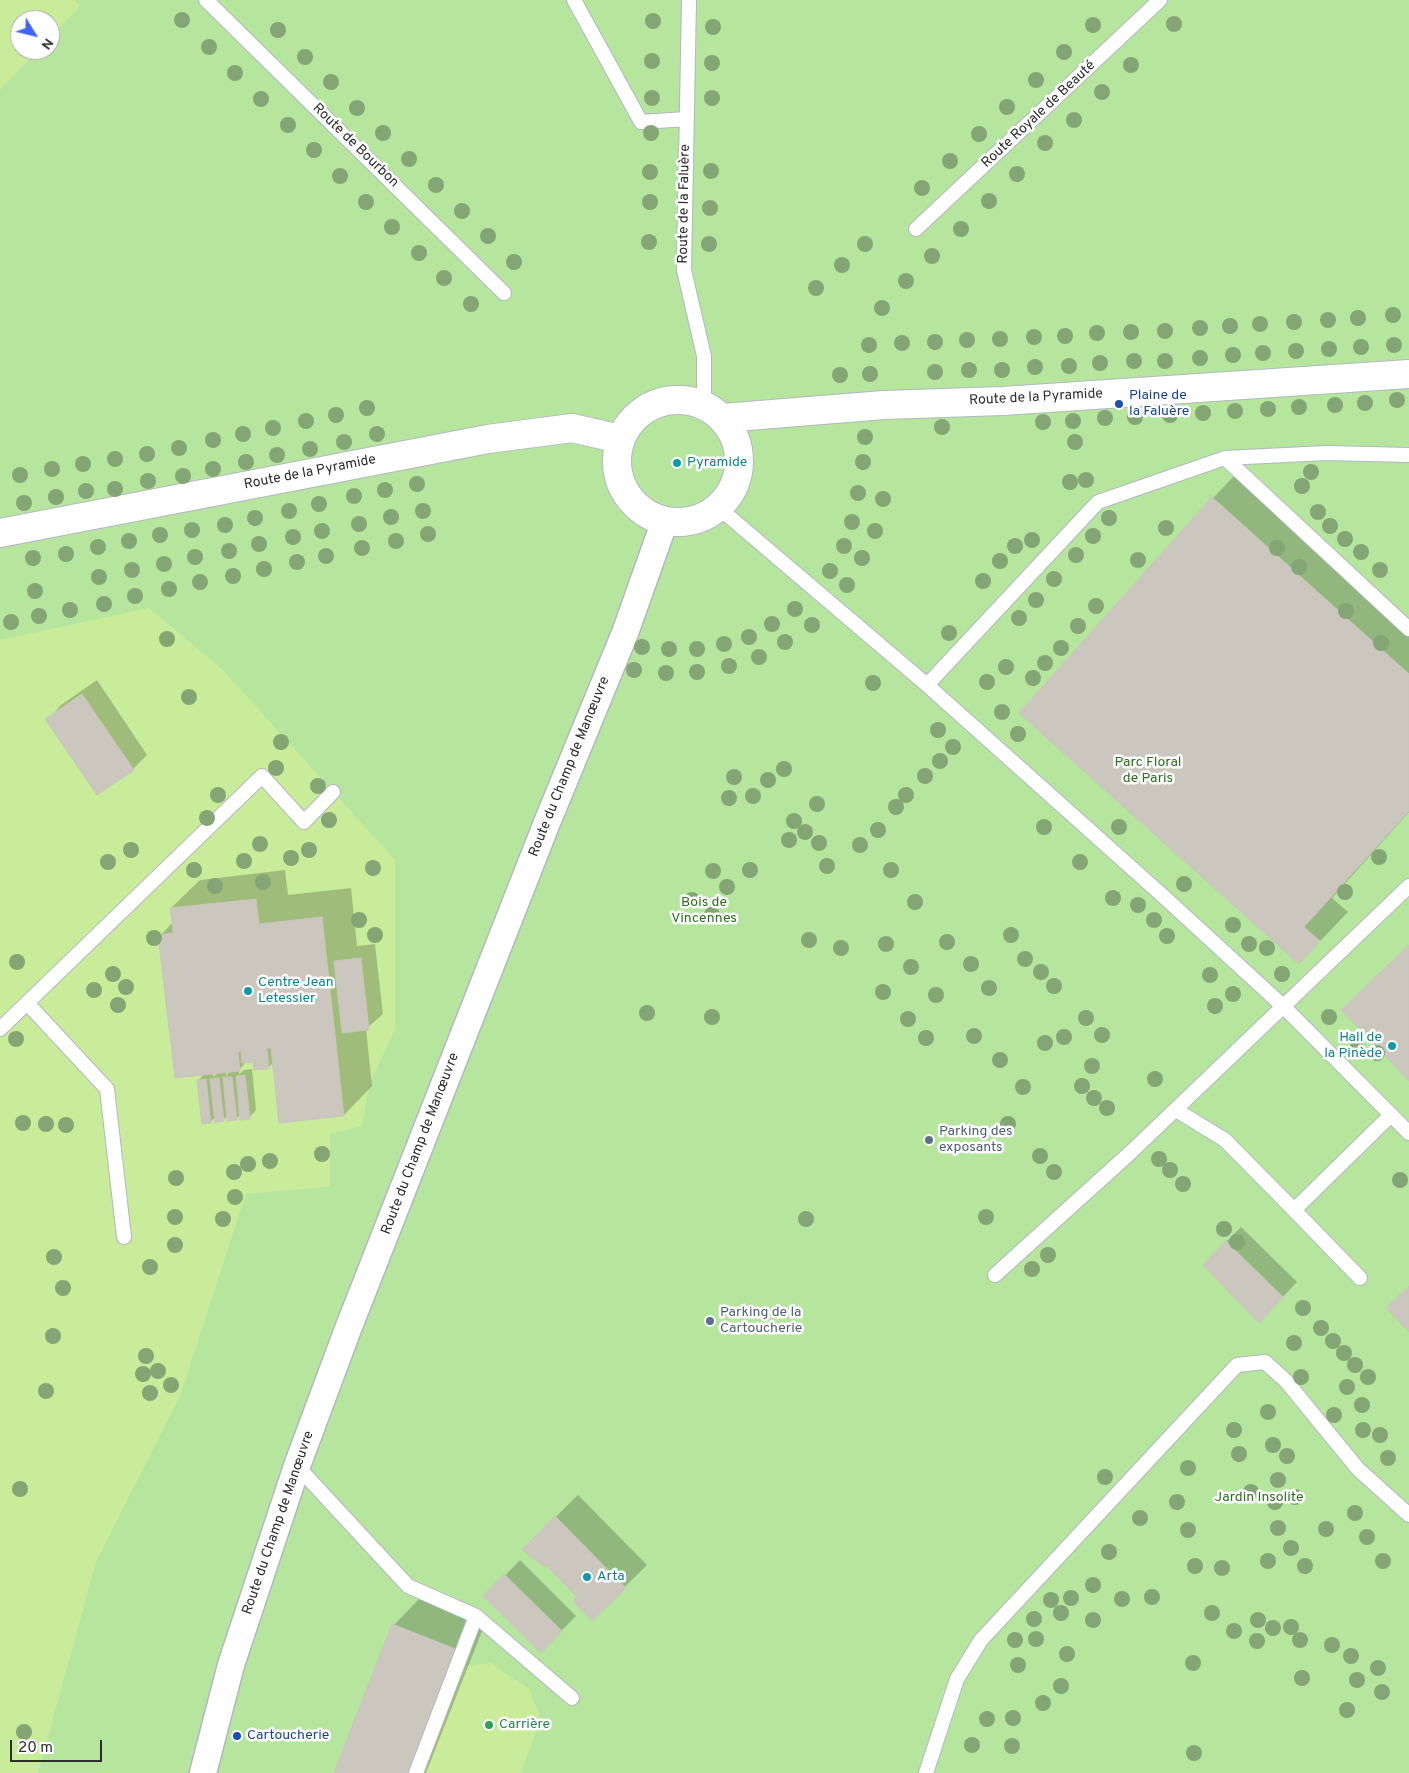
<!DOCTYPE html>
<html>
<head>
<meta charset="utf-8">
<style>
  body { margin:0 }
  #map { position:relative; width:1409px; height:1773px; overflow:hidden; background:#efe9e1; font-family:Overpass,sans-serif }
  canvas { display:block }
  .north { position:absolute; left:10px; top:10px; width:50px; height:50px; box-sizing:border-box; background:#fff; border:1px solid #ababab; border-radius:50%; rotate:126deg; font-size:14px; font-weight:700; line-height:20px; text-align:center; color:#2e2e2e }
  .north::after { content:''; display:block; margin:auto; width:18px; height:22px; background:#4264fb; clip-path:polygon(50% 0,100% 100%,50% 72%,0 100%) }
  .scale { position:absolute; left:10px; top:1740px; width:92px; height:22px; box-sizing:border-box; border:2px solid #2e2e2e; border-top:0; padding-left:6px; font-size:15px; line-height:18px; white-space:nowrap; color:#2e2e2e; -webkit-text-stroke:4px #fff; paint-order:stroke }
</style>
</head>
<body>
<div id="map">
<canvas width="1409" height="1773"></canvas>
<div class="north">N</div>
<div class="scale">20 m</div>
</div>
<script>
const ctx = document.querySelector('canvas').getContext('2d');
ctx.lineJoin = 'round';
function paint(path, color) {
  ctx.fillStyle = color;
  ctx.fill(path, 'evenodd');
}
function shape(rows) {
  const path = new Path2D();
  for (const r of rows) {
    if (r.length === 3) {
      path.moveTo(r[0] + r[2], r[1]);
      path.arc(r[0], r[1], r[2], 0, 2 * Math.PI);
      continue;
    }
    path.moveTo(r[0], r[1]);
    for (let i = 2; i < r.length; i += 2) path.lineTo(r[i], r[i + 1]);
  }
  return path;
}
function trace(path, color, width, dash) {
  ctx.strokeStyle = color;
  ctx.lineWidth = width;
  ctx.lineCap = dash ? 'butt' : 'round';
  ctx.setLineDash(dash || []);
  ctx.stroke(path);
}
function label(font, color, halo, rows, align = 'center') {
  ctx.font = font + ' Overpass,sans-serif';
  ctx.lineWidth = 5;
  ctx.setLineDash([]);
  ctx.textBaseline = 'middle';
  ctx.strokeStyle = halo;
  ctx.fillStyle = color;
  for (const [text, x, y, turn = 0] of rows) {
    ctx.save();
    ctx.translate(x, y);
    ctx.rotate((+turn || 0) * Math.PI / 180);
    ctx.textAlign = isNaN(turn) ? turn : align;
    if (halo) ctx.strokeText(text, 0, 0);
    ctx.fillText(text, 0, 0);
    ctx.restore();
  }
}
paint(shape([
  [0,0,1409,0,1409,1773,0,1773],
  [20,20,50,20,50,50,20,50]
]), '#b6e59e');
paint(shape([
  [0,0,74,0,80,6,50,38,50,20,20,20,20,50,38,50,0,90],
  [149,608,223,670,395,860,395,1030,369,1085,362,1126,330,1134,330,1187,246,1194,180,1396,96,1562,38,1773,0,1773,0,640],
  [491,1663,529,1689,539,1713,535,1736,520,1773,422,1773,464,1666]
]), '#c9ec9a');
paint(shape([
  [1241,469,1409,620,1409,812,1332,898,1348,912,1299,963,1213,498],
  [97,680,147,755,133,769,47,720,61,705],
  [285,870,288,895,351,888,357,946,375,944,383,1014,366,1029,372,1086,344,1115,274,1062,268,1068,254,1061,247,1061,239,1070,239,1074,244,1070,252,1069,256,1110,249,1118,241,1114,236,1119,228,1116,223,1120,215,1117,211,1122,198,1081,205,1073,160,936,173,922,171,908,200,880],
  [231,1070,226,1076,226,1071],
  [213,1072,219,1072,213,1077],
  [1241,1227,1297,1282,1274,1306,1226,1242],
  [578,1495,647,1565,592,1619,579,1597,546,1563,523,1549],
  [520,1560,576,1616,541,1651,485,1596],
  [422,1596,486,1621,426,1773,335,1773,394,1625]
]), '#0003');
const building = shape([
  [1212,497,1409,674,1409,811,1304,927,1320,941,1299,964,1019,713,1212,497],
  [82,694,134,770,97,795,45,719,82,694],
  [256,899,259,924,322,917,344,1116,279,1123,271,1048,267,1048,269,1069,254,1070,253,1062,242,1063,241,1051,238,1052,240,1071,175,1078,158,935,173,933,170,908,256,899],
  [1409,945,1409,1081,1341,1010,1409,945],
  [361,958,369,1030,342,1033,334,961,361,958],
  [245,1075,250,1119,240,1120,236,1076,245,1075],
  [223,1077,232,1077,237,1120,227,1121,223,1077],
  [219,1078,224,1121,215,1123,210,1079,219,1078],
  [206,1079,211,1123,202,1124,197,1080,206,1079],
  [1226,1241,1283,1297,1259,1323,1203,1265,1226,1241],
  [1409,1286,1409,1332,1386,1308,1409,1286],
  [555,1516,626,1588,592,1621,573,1601,577,1597,546,1565,543,1566,522,1550,555,1516],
  [504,1574,562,1631,541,1653,483,1596,504,1574],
  [392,1624,458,1650,409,1773,334,1773,392,1624]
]);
paint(building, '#cbc7bf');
trace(building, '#cbc5ba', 1);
const lane = shape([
  [206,0,504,293],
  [574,0,641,122,687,119],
  [689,0,684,270,704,356,704,406],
  [916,229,1160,0],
  [1409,455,1326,453,1225,458,1098,502,927,685,1163,896,1284,1007,1409,1133],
  [1225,458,1409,629],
  [719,508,927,685],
  [27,1003,107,1089,124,1237],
  [0,1029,262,776,304,822,333,792],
  [1176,1110,1225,1140,1294,1210],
  [995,1275,1131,1152,1409,886],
  [1360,1278,1294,1210,1391,1115],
  [297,1466,408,1586,476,1616,572,1698],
  [416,1773,476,1616],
  [926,1773,957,1679,981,1640,1237,1365,1265,1362,1286,1381,1358,1469,1409,1515]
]);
const street = shape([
  [203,1773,231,1665,297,1466,348,1329,546,825,625,633,664,523]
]);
const secondary = shape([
  [678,461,61],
  [723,418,884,405,1003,401,1409,374],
  [0,533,488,439,572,428,620,439]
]);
trace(lane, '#b4b7c1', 16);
trace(street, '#b4b7c1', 29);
trace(secondary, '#b4b7c1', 30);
trace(lane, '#fff', 14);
trace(street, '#fff', 26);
trace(secondary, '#fff', 28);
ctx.fillStyle = '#84a574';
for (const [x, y] of [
  [182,20],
  [653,21],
  [1174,24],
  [1093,25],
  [713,27],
  [278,30],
  [209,47],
  [1064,52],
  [305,57],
  [652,61],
  [712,63],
  [1131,65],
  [235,73],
  [1036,80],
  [331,82],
  [1102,92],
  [652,98],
  [712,98],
  [261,99],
  [1007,107],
  [357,108],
  [1074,120],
  [288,125],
  [383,133],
  [651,133],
  [979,134],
  [1045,143],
  [314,150],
  [409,159],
  [950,161],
  [711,171],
  [650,172],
  [1017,174],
  [340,176],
  [436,185],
  [922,188],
  [989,201],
  [366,202],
  [650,202],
  [710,208],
  [462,211],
  [392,227],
  [961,229],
  [488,236],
  [649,242],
  [709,244],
  [865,244],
  [419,253],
  [932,256],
  [514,262],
  [842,265],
  [444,278],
  [906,281],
  [816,288],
  [471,304],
  [882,308],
  [1393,315],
  [1358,318],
  [1328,320],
  [1294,322],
  [1260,324],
  [1230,326],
  [1200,328],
  [1165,331],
  [1131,332],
  [1097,333],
  [1065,336],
  [1034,337],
  [1000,339],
  [967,340],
  [935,342],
  [902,343],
  [869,345],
  [1394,345],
  [1361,347],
  [1329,349],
  [1296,351],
  [1263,353],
  [1233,355],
  [1200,358],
  [1134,361],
  [1165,361],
  [1100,363],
  [1069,366],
  [1035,367],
  [969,370],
  [1002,370],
  [935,372],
  [870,374],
  [840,375],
  [1397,400],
  [1365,403],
  [1335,405],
  [1299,407],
  [367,408],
  [1268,409],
  [1235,411],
  [1203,413],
  [336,415],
  [1170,415],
  [1135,417],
  [1105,418],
  [306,421],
  [1073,421],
  [1043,422],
  [942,427],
  [273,428],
  [243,434],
  [377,434],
  [865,437],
  [213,440],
  [344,442],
  [1075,442],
  [179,448],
  [310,449],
  [147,454],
  [277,455],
  [115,459],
  [246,462],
  [863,462],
  [83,464],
  [52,469],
  [213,469],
  [1311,472],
  [20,475],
  [183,476],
  [1086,480],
  [148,481],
  [1070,482],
  [417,484],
  [1302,486],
  [115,489],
  [385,490],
  [86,491],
  [858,493],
  [354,496],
  [56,497],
  [883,499],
  [24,503],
  [319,504],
  [289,511],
  [423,511],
  [1318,512],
  [391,517],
  [255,518],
  [1109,518],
  [852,522],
  [359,524],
  [225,525],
  [1330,526],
  [1166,528],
  [192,530],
  [322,531],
  [875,531],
  [428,534],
  [160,535],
  [1093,536],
  [293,537],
  [1345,539],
  [1032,540],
  [129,541],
  [396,541],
  [259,544],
  [844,546],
  [1015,546],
  [98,547],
  [362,548],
  [1277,548],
  [229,551],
  [1361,552],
  [66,554],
  [1076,555],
  [326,556],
  [195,557],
  [33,558],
  [862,558],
  [1138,560],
  [1000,561],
  [297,562],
  [164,564],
  [1299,567],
  [264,569],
  [132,570],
  [1380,570],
  [830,571],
  [233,576],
  [99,577],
  [1054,579],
  [983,581],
  [200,582],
  [847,585],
  [169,589],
  [35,591],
  [135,596],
  [1036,600],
  [104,604],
  [1096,606],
  [795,609],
  [70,610],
  [1346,611],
  [39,616],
  [1019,618],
  [11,622],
  [772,624],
  [812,625],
  [1078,626],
  [949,633],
  [749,637],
  [167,639],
  [785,642],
  [1381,643],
  [724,644],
  [642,647],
  [1061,648],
  [669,649],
  [697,649],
  [759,657],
  [1045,663],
  [729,666],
  [1006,667],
  [634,670],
  [697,672],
  [666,673],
  [1033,678],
  [987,682],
  [873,683],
  [189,697],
  [1002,712],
  [938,730],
  [1018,734],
  [281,742],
  [953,747],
  [940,761],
  [276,768],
  [784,769],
  [925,776],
  [734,777],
  [768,780],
  [318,786],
  [218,795],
  [906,795],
  [753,796],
  [729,798],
  [817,804],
  [896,807],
  [207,818],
  [329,820],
  [794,821],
  [1044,827],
  [1119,827],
  [878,830],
  [805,832],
  [789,840],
  [819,843],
  [260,844],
  [860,845],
  [131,850],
  [309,850],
  [1379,857],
  [291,858],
  [244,861],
  [108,862],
  [1080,862],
  [827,866],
  [373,868],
  [194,870],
  [750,870],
  [891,870],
  [713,871],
  [263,882],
  [1184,884],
  [215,886],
  [727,887],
  [1345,892],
  [1113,898],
  [692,900],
  [915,902],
  [1138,905],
  [712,915],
  [359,920],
  [1154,920],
  [1233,925],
  [375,935],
  [1011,935],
  [1167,936],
  [154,938],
  [809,940],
  [947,942],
  [886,944],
  [1249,944],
  [841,948],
  [1267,948],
  [1025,959],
  [17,962],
  [971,964],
  [911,967],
  [1041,972],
  [113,974],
  [1282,974],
  [1210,975],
  [1054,986],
  [126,987],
  [989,988],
  [94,990],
  [883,992],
  [1233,994],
  [936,995],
  [118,1005],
  [1215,1006],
  [647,1013],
  [712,1017],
  [1329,1017],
  [1086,1018],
  [908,1019],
  [1102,1035],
  [974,1036],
  [1064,1037],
  [926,1038],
  [16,1039],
  [1045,1043],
  [1357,1049],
  [1377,1053],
  [1000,1060],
  [1092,1066],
  [1155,1079],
  [1082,1086],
  [1023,1087],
  [1094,1098],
  [1107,1108],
  [23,1123],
  [46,1124],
  [1008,1124],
  [66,1125],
  [322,1154],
  [1040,1156],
  [1159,1159],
  [270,1161],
  [248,1164],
  [1170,1170],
  [234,1172],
  [1054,1172],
  [176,1178],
  [1400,1180],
  [1183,1184],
  [235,1197],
  [175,1217],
  [986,1217],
  [223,1219],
  [806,1219],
  [1224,1229],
  [1237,1242],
  [175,1245],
  [1048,1255],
  [54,1257],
  [150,1267],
  [1032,1269],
  [63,1288],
  [1303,1308],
  [1321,1328],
  [53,1336],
  [1333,1341],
  [1294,1343],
  [1344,1353],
  [146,1356],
  [1355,1365],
  [158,1371],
  [143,1374],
  [1301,1377],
  [1368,1377],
  [171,1385],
  [1347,1387],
  [46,1391],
  [150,1393],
  [1362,1405],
  [1268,1412],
  [1334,1415],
  [1234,1430],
  [1363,1430],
  [1380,1435],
  [1273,1445],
  [1239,1454],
  [1287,1456],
  [1388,1458],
  [1188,1468],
  [1105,1477],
  [1278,1480],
  [20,1489],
  [1251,1492],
  [1295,1497],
  [1177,1502],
  [1275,1502],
  [1355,1513],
  [1140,1518],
  [1278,1528],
  [1326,1529],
  [1188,1530],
  [1367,1537],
  [1291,1548],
  [1109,1552],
  [1268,1561],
  [1383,1561],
  [1195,1566],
  [1305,1566],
  [1222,1568],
  [1093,1585],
  [1152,1597],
  [1071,1598],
  [1122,1599],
  [1051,1600],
  [1061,1613],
  [1212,1613],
  [1034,1619],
  [1093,1620],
  [1258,1620],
  [1291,1627],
  [1273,1628],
  [1234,1631],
  [1036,1639],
  [1015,1640],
  [1300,1640],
  [1257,1641],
  [1332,1645],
  [1067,1654],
  [1351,1656],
  [1193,1663],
  [1018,1665],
  [1378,1668],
  [1302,1678],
  [1357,1680],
  [1061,1686],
  [1382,1692],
  [1043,1703],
  [1347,1710],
  [1013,1718],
  [987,1719],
  [24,1732],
  [972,1745],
  [1012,1746],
  [1194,1753]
]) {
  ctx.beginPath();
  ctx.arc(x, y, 8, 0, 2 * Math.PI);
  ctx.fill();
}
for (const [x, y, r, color] of [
  [1119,404,5,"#1a4fb4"],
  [677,463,5,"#0f9aa8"],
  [248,991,5,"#0f9aa8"],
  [1392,1046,5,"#0f9aa8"],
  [929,1140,5,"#5c6f8a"],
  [710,1321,5,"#5c6f8a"],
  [587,1577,5,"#0f9aa8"],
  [489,1725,5,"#2e9e5b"],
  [237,1736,5,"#1a4fb4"]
]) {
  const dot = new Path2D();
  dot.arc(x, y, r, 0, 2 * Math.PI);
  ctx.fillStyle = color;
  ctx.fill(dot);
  trace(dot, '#fff', 2);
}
label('14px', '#2e2e2e', '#fff', [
  ["Route Royale de Beauté",1039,115,-43],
  ["Route de Bourbon",355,146,44],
  ["Route de la Faluère",685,204,-89],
  ["Route de la Pyramide",1036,398,-3],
  ["Route de la Pyramide",310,473,-11],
  ["Route du Champ de Manœuvre",570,767,-68],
  ["Route du Champ de Manœuvre",421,1144,-69],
  ["Route du Champ de Manœuvre",279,1523,-71]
]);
label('14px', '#164399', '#fff', [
  ["Plaine de",1129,396],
  ["la Faluère",1129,412],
  ["Cartoucherie",247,1736]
], 'left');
label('14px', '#0d838f', '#fff', [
  ["Pyramide",687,463],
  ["Centre Jean",258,983],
  ["Letessier",258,999],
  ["Hall de",1382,1038,"right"],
  ["la Pinède",1382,1054,"right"],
  ["Arta",597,1577]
], 'left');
label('14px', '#2c6e1b', '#fff', [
  ["Parc Floral",1148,763],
  ["de Paris",1148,779],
  ["Bois de",704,903],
  ["Vincennes",704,919],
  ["Jardin Insolite",1259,1498]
]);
label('14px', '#4e5e75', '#fff', [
  ["Parking des",939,1132],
  ["exposants",939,1148],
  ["Parking de la",720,1313],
  ["Cartoucherie",720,1329]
], 'left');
label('14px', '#27864d', '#fff', [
  ["Carrière",499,1725]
], 'left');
</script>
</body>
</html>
